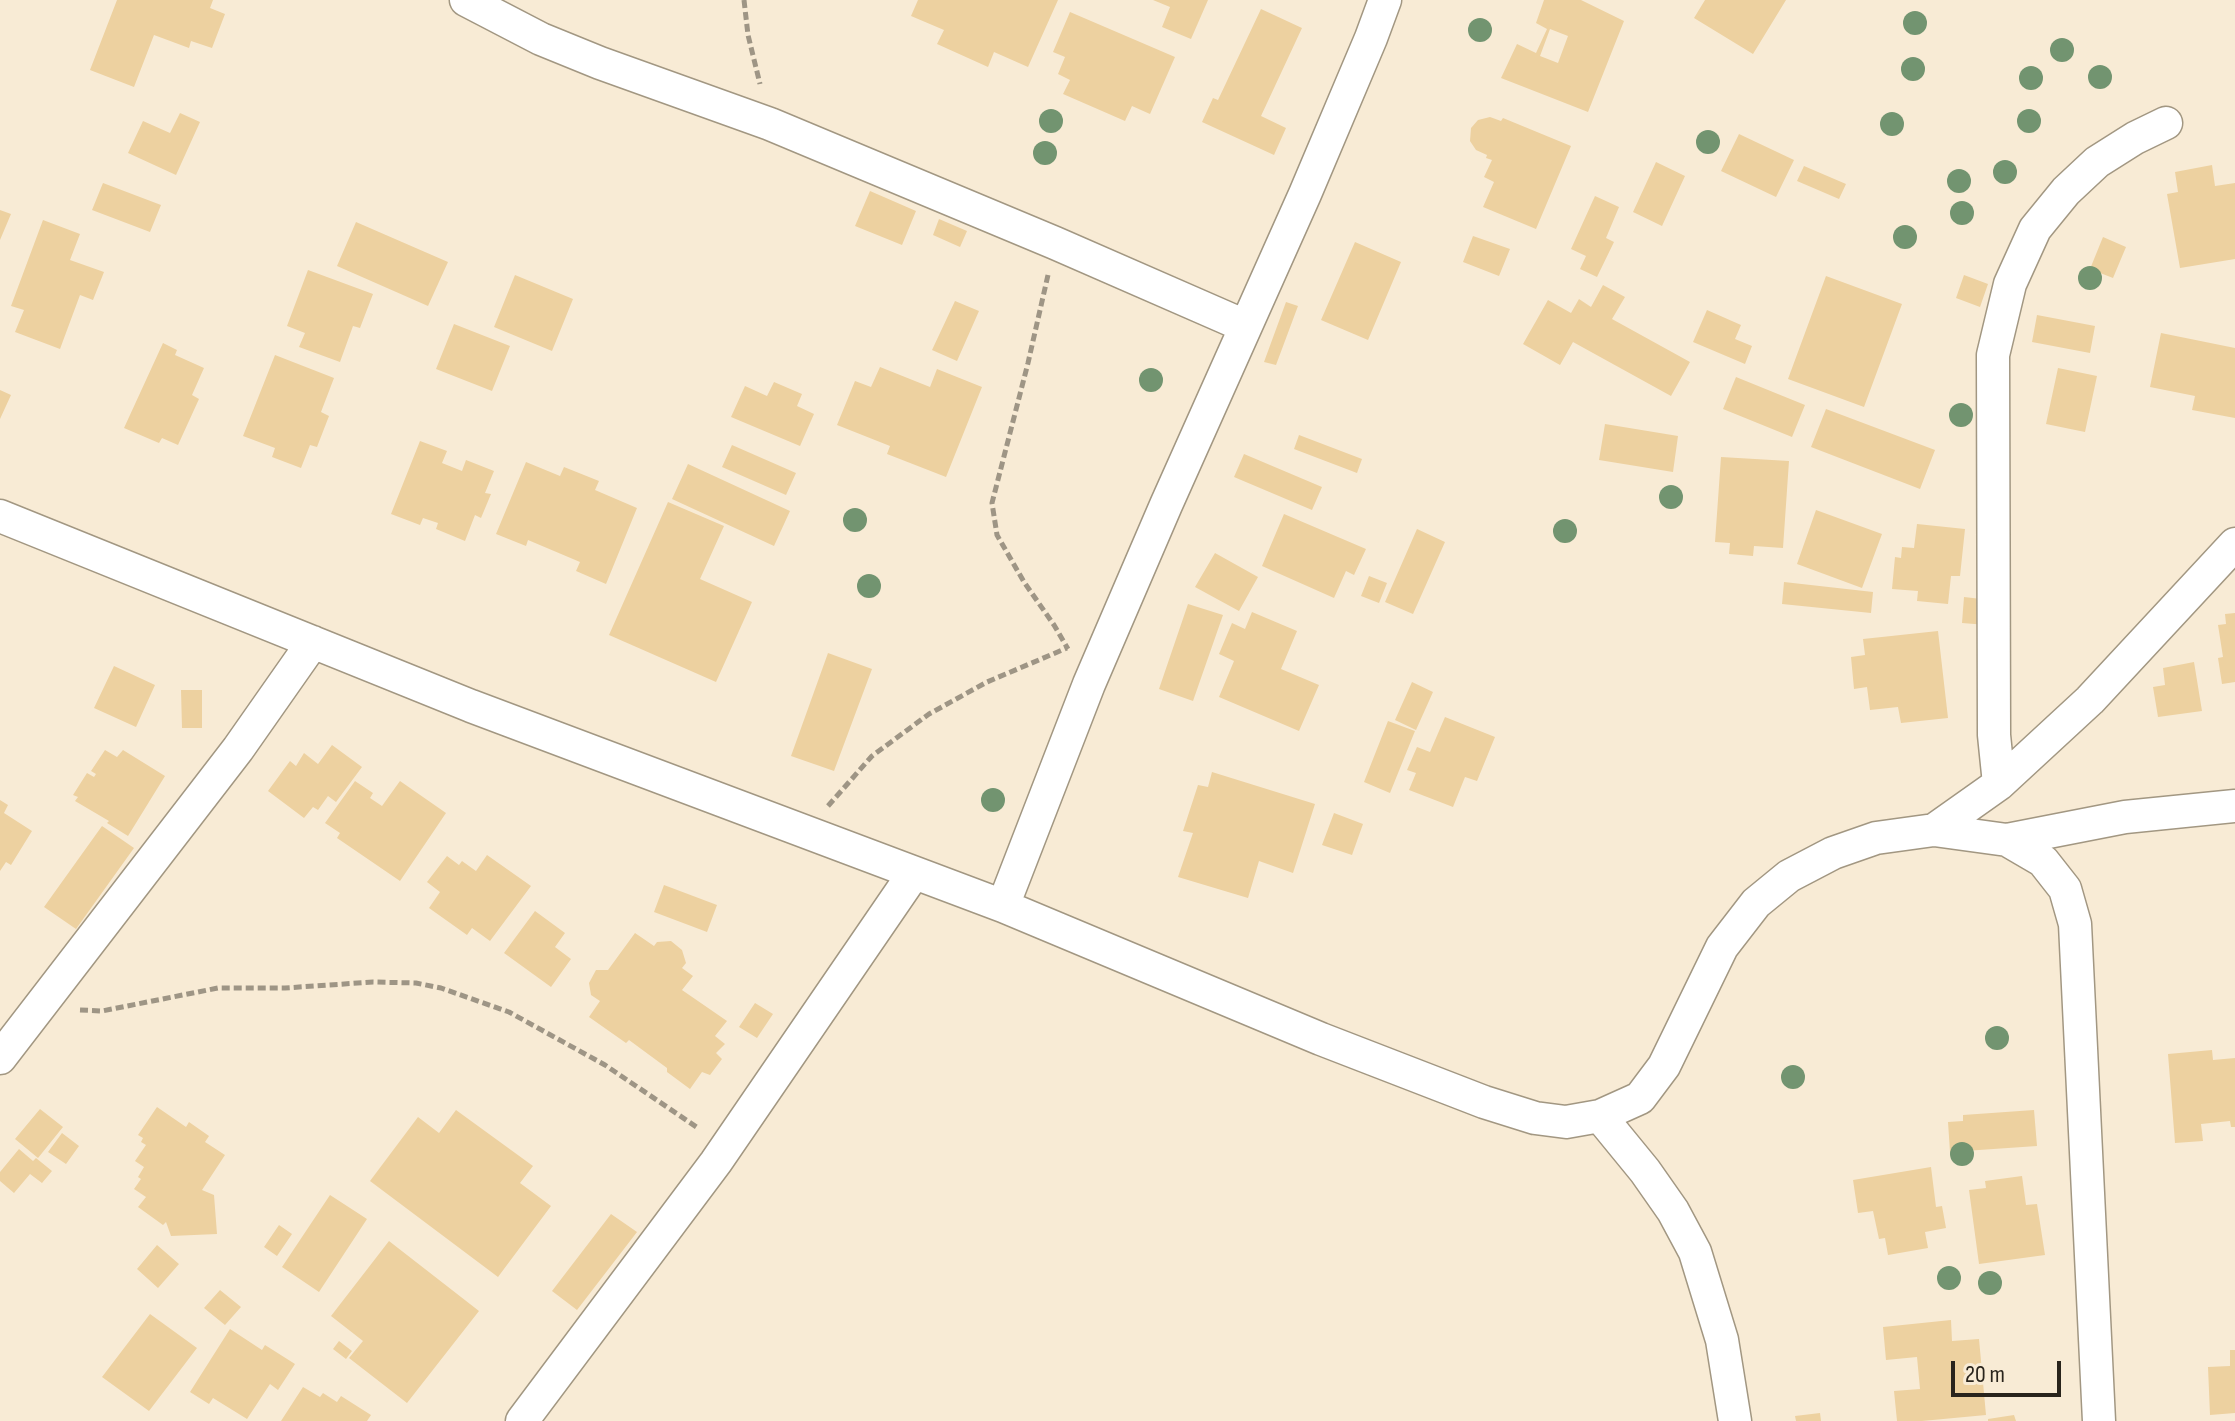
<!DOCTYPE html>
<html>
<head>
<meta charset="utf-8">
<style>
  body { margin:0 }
  #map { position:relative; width:2235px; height:1421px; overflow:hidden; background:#f8ebd5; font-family:"Sofia Sans Condensed",sans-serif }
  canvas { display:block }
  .scale { position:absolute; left:1951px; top:1361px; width:110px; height:36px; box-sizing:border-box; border:4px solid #29241c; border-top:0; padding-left:10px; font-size:24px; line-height:28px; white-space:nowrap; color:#29241c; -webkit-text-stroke:6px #f8ebd5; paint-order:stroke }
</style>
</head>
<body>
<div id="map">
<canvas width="2235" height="1421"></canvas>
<div class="scale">20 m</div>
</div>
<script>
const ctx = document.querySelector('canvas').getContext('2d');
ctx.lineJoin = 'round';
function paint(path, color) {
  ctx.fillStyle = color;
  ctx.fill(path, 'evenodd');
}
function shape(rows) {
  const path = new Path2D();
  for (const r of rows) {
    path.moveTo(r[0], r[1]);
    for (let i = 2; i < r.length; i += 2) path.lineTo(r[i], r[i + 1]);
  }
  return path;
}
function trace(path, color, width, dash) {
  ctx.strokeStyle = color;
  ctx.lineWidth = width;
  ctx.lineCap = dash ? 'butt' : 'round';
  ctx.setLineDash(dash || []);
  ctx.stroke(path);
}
paint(shape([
  [117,0,213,0,210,8,225,14,212,48,191,41,189,48,154,35,134,87,90,70],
  [918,0,1058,0,1028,67,994,52,988,67,937,44,944,30,911,16],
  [1153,0,1208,0,1191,39,1162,27,1170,7],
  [1544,0,1581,0,1624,21,1588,112,1501,78,1517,44,1536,53,1547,29,1536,23],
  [1550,29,1568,36,1558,63,1540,56],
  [1705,0,1786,0,1753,54,1694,18],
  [1261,9,1302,28,1261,116,1286,128,1274,155,1202,122,1213,98,1218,100],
  [1070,12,1175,57,1150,114,1132,106,1125,121,1063,94,1070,80,1058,74,1065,57,1053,52],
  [180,113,200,122,176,175,128,153,143,121,170,133],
  [1490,117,1501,121,1503,118,1571,146,1536,229,1483,207,1494,182,1484,177,1492,160,1486,158,1487,155,1476,150,1470,141,1471,128,1478,120],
  [1739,134,1794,160,1776,197,1721,171],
  [1656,162,1685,176,1662,226,1633,212],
  [2212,165,2215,186,2235,183,2235,259,2180,268,2167,194,2178,192,2175,172],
  [1804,166,1846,184,1839,199,1797,181],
  [103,183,161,205,150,232,92,210],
  [870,191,916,211,902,245,855,226],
  [1595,196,1619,207,1606,238,1614,242,1597,277,1580,269,1586,256,1571,249],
  [0,210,11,214,0,240],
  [939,219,967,231,960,247,933,235],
  [43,220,80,234,70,260,104,272,93,300,80,295,60,349,15,332,24,310,11,306],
  [356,222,448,262,428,306,337,266],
  [1473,236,1510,249,1499,276,1463,262],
  [2103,237,2126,247,2113,278,2090,269],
  [1355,242,1401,262,1368,340,1321,320],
  [308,270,373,294,360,328,353,326,340,362,299,347,305,333,287,326],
  [515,275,573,299,552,351,494,327],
  [1964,275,1988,284,1980,307,1956,298],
  [1826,276,1902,304,1864,407,1788,379],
  [1603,285,1625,297,1612,319,1690,362,1671,396,1573,342,1560,365,1523,344,1548,300,1571,313,1579,299,1591,307],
  [955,301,979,311,957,361,932,350],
  [1286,302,1298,306,1276,365,1264,362],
  [1707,310,1741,325,1735,339,1752,346,1745,364,1693,342],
  [2037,315,2095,326,2090,353,2032,342],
  [454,324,510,346,492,391,436,369],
  [2161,333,2235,348,2235,418,2192,410,2195,396,2150,387],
  [163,343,177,350,175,355,204,368,192,395,199,399,178,445,162,438,159,443,124,428],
  [275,355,334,378,321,412,329,416,317,447,310,445,301,468,272,457,275,448,243,436],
  [880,367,930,387,937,369,982,387,946,477,887,454,890,446,837,425,855,381,871,387],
  [2058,368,2097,376,2085,432,2046,424],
  [1736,377,1805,405,1792,437,1723,409],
  [774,382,802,394,797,406,814,414,800,446,731,417,745,386,767,396],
  [0,390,11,395,0,419],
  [1826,409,1935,450,1920,489,1811,447],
  [1605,424,1678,436,1673,472,1599,460],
  [1299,435,1362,459,1357,473,1294,449],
  [420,441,447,451,442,463,462,471,466,460,494,471,485,493,491,494,481,518,475,515,465,541,436,529,438,523,423,518,420,525,391,514],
  [732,445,796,473,786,495,722,467],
  [1244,454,1322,487,1312,510,1234,477],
  [1721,457,1789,461,1783,548,1754,546,1753,556,1729,554,1730,543,1715,542],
  [526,462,560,476,564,467,599,481,595,490,637,508,606,584,576,571,580,562,528,540,526,546,496,534],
  [688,464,790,511,774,546,672,499],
  [668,502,724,526,700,579,752,602,716,682,609,635],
  [1816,510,1882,534,1862,588,1797,564],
  [1284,514,1366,549,1354,575,1346,571,1334,598,1262,566],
  [1917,524,1965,529,1960,576,1951,576,1948,604,1917,601,1918,591,1892,589,1895,557,1901,558,1902,547,1914,548],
  [1417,529,1445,542,1413,614,1385,602],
  [1215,553,1258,577,1239,611,1195,587],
  [1369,576,1387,583,1379,603,1361,596],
  [1784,582,1873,592,1871,613,1782,604],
  [1964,597,1990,600,1987,625,1962,623],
  [1188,604,1223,615,1193,701,1159,689],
  [1252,612,1297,631,1281,669,1319,685,1299,731,1219,697,1234,661,1219,654,1232,623,1245,629],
  [2235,613,2235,682,2222,684,2218,658,2223,657,2218,625,2226,624,2225,614],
  [1938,631,1948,718,1901,723,1898,707,1870,710,1867,687,1854,689,1851,657,1865,655,1863,639],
  [828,653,872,669,834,771,791,756],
  [2194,662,2202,711,2158,717,2153,687,2165,685,2163,668],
  [114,666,155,685,136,727,94,708],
  [1412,682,1433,692,1416,730,1395,720],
  [181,690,202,690,202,728,182,728],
  [1445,717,1495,737,1477,781,1465,777,1453,807,1409,790,1416,773,1407,770,1417,747,1430,752],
  [1388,721,1415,731,1390,793,1364,782],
  [332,745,362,767,336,802,328,796,318,810,313,807,304,818,268,791,290,761,296,766,304,753,318,764],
  [105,750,117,757,123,750,165,776,128,836,107,823,109,821,75,801,78,797,73,795,87,773,94,777,96,774,91,771],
  [1212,772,1315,804,1293,873,1259,861,1248,898,1178,877,1193,833,1183,831,1198,785,1208,787],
  [355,781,373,793,370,798,382,806,400,781,446,813,400,881,337,838,340,833,325,823],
  [0,800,8,805,4,813,32,831,11,865,6,862,0,871],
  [1334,813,1363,824,1352,855,1322,845],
  [102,826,134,848,76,929,44,907],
  [487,855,531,886,490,941,472,928,467,935,429,908,440,892,427,882,447,856,459,865,462,861,476,871],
  [664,885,717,905,707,932,654,912],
  [535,911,565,933,555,947,571,959,551,987,504,953],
  [635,933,654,946,657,942,671,941,682,950,686,963,682,968,693,976,682,990,727,1021,715,1036,725,1044,716,1053,722,1059,710,1075,702,1072,690,1089,667,1072,667,1068,629,1040,626,1043,589,1017,600,1001,591,995,589,983,596,970,608,970],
  [755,1003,773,1014,757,1038,739,1027],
  [2212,1050,2213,1060,2235,1058,2235,1127,2231,1127,2230,1121,2201,1124,2203,1141,2175,1143,2168,1054],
  [157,1107,186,1127,189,1122,209,1136,205,1142,225,1155,202,1190,214,1195,217,1234,171,1236,166,1222,163,1225,138,1207,146,1197,134,1189,141,1179,138,1177,144,1167,135,1161,146,1145,141,1142,143,1138,138,1135],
  [40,1109,63,1127,38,1158,15,1139],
  [456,1110,533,1166,520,1183,551,1206,498,1277,370,1181,418,1117,439,1133],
  [2034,1110,2037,1146,1950,1152,1948,1122,1963,1121,1963,1115],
  [62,1133,79,1146,66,1164,48,1152],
  [19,1149,33,1161,36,1158,52,1171,42,1183,30,1174,14,1193,0,1181,0,1172],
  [1931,1167,1936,1207,1942,1206,1946,1228,1925,1232,1928,1248,1888,1255,1885,1238,1879,1239,1873,1211,1858,1213,1853,1180],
  [2022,1176,2026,1205,2037,1204,2045,1255,1979,1264,1969,1190,1986,1188,1985,1181],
  [330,1195,367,1219,319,1292,282,1267],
  [611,1214,637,1232,577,1310,552,1291],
  [279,1225,292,1234,277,1256,264,1247],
  [389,1241,479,1311,407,1403,349,1358,363,1341,331,1316],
  [157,1245,179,1264,158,1288,137,1269],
  [220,1290,241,1307,225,1325,204,1308],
  [150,1314,197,1348,149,1411,102,1377],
  [1951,1320,1952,1341,1979,1339,1986,1415,1922,1421,1897,1421,1894,1391,1920,1389,1917,1357,1886,1360,1883,1327],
  [230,1329,262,1350,265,1345,295,1364,278,1390,270,1384,247,1419,213,1398,209,1404,190,1392],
  [339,1341,352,1351,346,1359,333,1349],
  [2230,1350,2235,1350,2235,1413,2210,1415,2208,1367,2230,1366],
  [303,1387,320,1397,323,1393,337,1402,341,1396,371,1415,367,1421,281,1421],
  [1820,1413,1821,1421,1796,1421,1795,1416],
  [2014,1415,2016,1421,1988,1421,1988,1419]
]), '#edd1a0');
const street = shape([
  [466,0,541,39,600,63,770,124,1055,243,1245,326],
  [0,516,471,706,1003,906,1321,1039,1484,1102,1535,1118,1566,1122,1600,1116,1640,1098,1664,1066,1722,947,1756,903,1789,876,1833,853,1876,838,1934,830,2007,840,2043,861,2065,889,2075,924,2099,1421],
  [1999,784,1994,735,1993,355,2010,284,2035,229,2066,191,2097,162,2135,138,2166,123],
  [1934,830,1999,784,2090,700,2235,544],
  [2007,840,2125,817,2235,806],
  [1003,906,1089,684,1166,505,1305,194,1371,38,1385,0],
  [0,1058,238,749,313,642],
  [1600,1116,1645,1171,1673,1211,1695,1252,1722,1340,1735,1421],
  [522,1421,716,1162,914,873]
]);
trace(street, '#a29782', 35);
trace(shape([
  [744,0,748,35,760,84],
  [1048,275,1028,363,992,503,997,535,1024,582,1054,625,1068,649],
  [828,806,872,756,929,714,987,682,1067,648],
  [80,1010,102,1011,218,988,285,988,373,982,416,983,441,988,509,1012,605,1065,698,1128]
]), '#9e9585', 5, [8, 4]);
trace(street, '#fff', 32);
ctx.fillStyle = '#729470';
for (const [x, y] of [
  [1915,23],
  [1480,30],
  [2062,50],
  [1913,69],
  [2100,77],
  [2031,78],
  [1051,121],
  [2029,121],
  [1892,124],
  [1708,142],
  [1045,153],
  [2005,172],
  [1959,181],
  [1962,213],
  [1905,237],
  [2090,278],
  [1151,380],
  [1961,415],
  [1671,497],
  [855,520],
  [1565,531],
  [869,586],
  [993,800],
  [1997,1038],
  [1793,1077],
  [1962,1154],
  [1949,1278],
  [1990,1283]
]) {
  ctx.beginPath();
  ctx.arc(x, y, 12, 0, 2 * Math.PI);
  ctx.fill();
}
</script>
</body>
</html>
